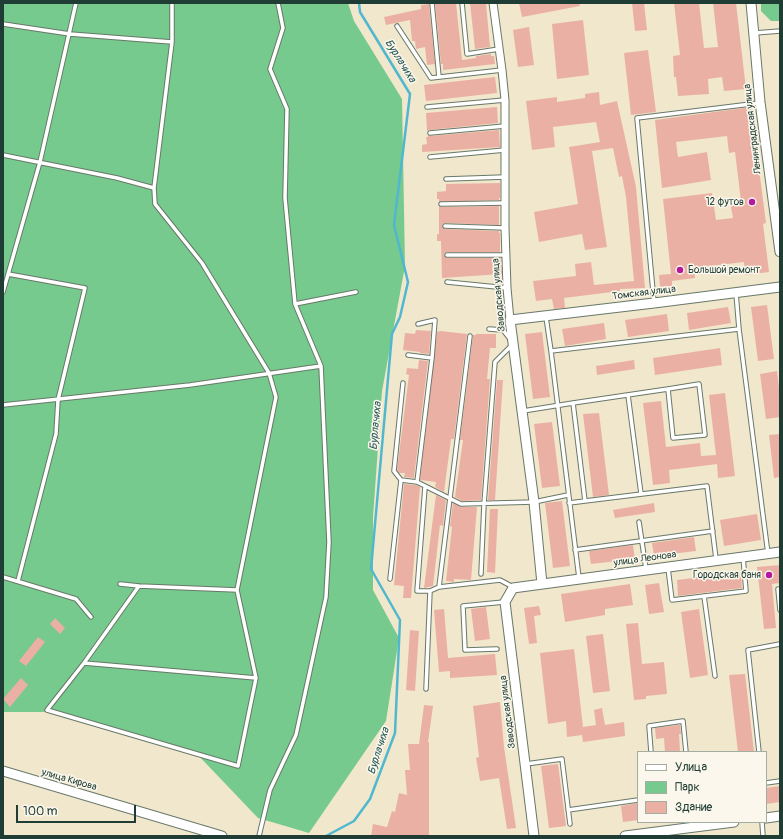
<!DOCTYPE html>
<html>
<head>
<meta charset="utf-8">
<style>
  body { margin:0 }
  #map { position:relative; width:783px; height:839px; overflow:hidden; background:#f0e7cc; font-family:Pangolin,sans-serif }
  canvas { display:block }
  .frame { position:absolute; inset:0; border:4px solid #1f3d34; pointer-events:none }
  .legend { position:absolute; left:637px; top:751px; width:130px; height:72px; box-sizing:border-box; background:#fbf7ec; border:1px solid #a3ada2; margin:0; padding:5px 7px; list-style:none; font-size:12px; color:#1f3d34 }
  .legend li { display:flex; align-items:center; gap:8px; height:20px }
  .legend b { width:20px; border:1px solid #a3ada2 }
  .scale { position:absolute; left:16px; top:805px; width:120px; height:18px; box-sizing:border-box; border:2px solid #1f3d34; border-top:0; padding-left:5px; font-size:12px; line-height:14px; white-space:nowrap; color:#1f3d34; -webkit-text-stroke:3px #fbf7ec; paint-order:stroke }
</style>
</head>
<body>
<div id="map">
<canvas width="783" height="839"></canvas>
<div class="frame"></div>
<ul class="legend">
<li><b style="height:5px;background:#fff"></b>Улица</li>
<li><b style="height:11px;background:#76ca8d"></b>Парк</li>
<li><b style="height:11px;background:#ebb0a4"></b>Здание</li>
</ul>
<div class="scale">100 m</div>
</div>
<script>
const ctx = document.querySelector('canvas').getContext('2d');
ctx.lineJoin = 'round';
function paint(path, color) {
  ctx.fillStyle = color;
  ctx.fill(path, 'evenodd');
}
function shape(rows) {
  const path = new Path2D();
  for (const r of rows) {
    path.moveTo(r[0], r[1]);
    for (let i = 2; i < r.length; i += 2) path.lineTo(r[i], r[i + 1]);
  }
  return path;
}
function trace(path, color, width, dash) {
  ctx.strokeStyle = color;
  ctx.lineWidth = width;
  ctx.lineCap = dash ? 'butt' : 'round';
  ctx.setLineDash(dash || []);
  ctx.stroke(path);
}
function label(font, color, halo, rows, align = 'center') {
  ctx.font = font + ' Pangolin,sans-serif';
  ctx.lineWidth = 3;
  ctx.setLineDash([]);
  ctx.textBaseline = 'middle';
  ctx.strokeStyle = halo;
  ctx.fillStyle = color;
  for (const [text, x, y, turn = 0] of rows) {
    ctx.save();
    ctx.translate(x, y);
    ctx.rotate((+turn || 0) * Math.PI / 180);
    ctx.textAlign = isNaN(turn) ? turn : align;
    if (halo) ctx.strokeText(text, 0, 0);
    ctx.fillText(text, 0, 0);
    ctx.restore();
  }
}
paint(shape([
  [3,3,348,3,354,21,402,99,405,266,382,391,373,517,373,590,399,638,386,721,309,833,258,818,196,753,58,712,3,712],
  [761,3,780,3,780,21,771,21,761,11]
]), '#76ca8d');
trace(shape([
  [326,836,354,821,370,799,395,733,400,620,371,569,392,334,400,317,408,282,394,225,410,94,360,12,359,3]
]), '#50b8ce', 2.5);
paint(shape([
  [435,3,456,3,462,60,476,58,476,56,491,54,491,56,494,56,495,64,443,70,443,64,441,64],
  [470,3,486,3,490,47,475,49],
  [519,3,579,3,580,6,522,17],
  [632,3,644,3,647,30,635,31],
  [674,3,699,3,704,48,718,47,713,3,736,3,746,89,724,91,722,77,708,79,709,94,678,96,676,77,674,77,673,56,680,55],
  [429,4,435,64,427,65,425,47,416,49,415,41,412,41,410,20,386,25,384,17,421,9,421,5],
  [583,20,589,75,557,79,552,24],
  [529,27,534,65,518,67,513,30],
  [648,50,656,112,631,115,624,53],
  [495,77,497,93,426,101,424,85],
  [599,92,600,105,617,101,636,187,645,288,620,289,620,291,564,298,565,308,554,309,552,299,536,301,533,281,576,276,575,264,591,262,594,285,634,281,626,197,622,176,619,177,613,148,592,151,607,247,585,250,582,234,539,242,534,212,578,204,569,147,600,142,596,122,553,127,555,147,532,150,526,101,557,97,557,102,585,98,585,94],
  [497,107,498,123,430,130,427,131,426,113],
  [751,107,766,223,763,224,769,272,745,275,744,262,694,268,695,278,672,281,672,286,660,287,659,275,671,274,663,199,712,193,716,220,733,218,730,202,741,201,735,152,729,153,727,136,676,142,678,157,707,152,711,180,662,188,655,120],
  [499,130,500,147,422,152,422,145,427,144,426,137,428,137,428,135,430,136],
  [500,183,500,198,499,198,499,200,439,202,439,199,437,199,437,192,446,191,446,184],
  [439,206,441,207,499,206,499,225,445,223,442,224,442,226,445,229,499,231,499,233,500,233,500,252,447,252,444,253,444,255,447,258,500,258,502,274,442,278,441,241,437,241,437,234,439,234],
  [767,305,774,359,758,361,751,307],
  [728,307,731,323,689,330,687,313],
  [667,314,669,331,628,337,625,320],
  [604,323,606,339,565,346,562,329],
  [416,330,431,331,429,354,420,353,420,352,403,350,405,333,415,334],
  [440,331,467,334,454,439,451,439,444,492,435,487,436,482,420,480,437,332],
  [542,332,550,397,533,399,525,334],
  [476,334,496,334,496,348,490,348,487,379,490,379,481,500,462,501,455,497,463,440,460,440,473,335,476,335],
  [720,348,722,365,655,375,653,358],
  [419,360,428,361,414,478,404,477,405,473,399,473,397,470,409,375,406,374,407,368,418,369],
  [634,360,635,369,597,375,596,366],
  [777,371,780,395,780,417,766,419,760,374],
  [497,380,503,380,495,500,488,500],
  [725,393,735,476,718,478,717,464,669,470,670,483,653,485,643,403,661,401,666,447,700,443,701,456,716,455,709,395],
  [599,413,609,495,593,497,583,414],
  [552,422,560,486,542,488,534,424],
  [780,434,780,477,774,478,769,435],
  [404,484,416,485,420,487,411,598,403,598,404,586,394,585],
  [436,495,446,500,443,526,440,525,433,586,424,588],
  [562,501,570,566,553,568,545,503],
  [453,503,461,507,477,507,471,580,454,579,454,582,446,581,452,527,450,526],
  [654,503,655,512,615,518,613,510],
  [490,509,498,509,495,573,487,572],
  [757,514,761,540,724,546,720,520],
  [694,537,696,551,654,556,652,543],
  [633,545,635,559,591,564,589,551],
  [780,565,780,583,772,584,776,628,764,629,757,567],
  [741,572,742,588,678,596,677,580],
  [659,583,664,612,649,614,645,585],
  [630,584,633,605,605,609,605,615,565,622,561,594],
  [539,606,541,615,534,616,537,643,529,644,524,608],
  [486,607,490,639,475,641,471,609],
  [444,609,448,658,495,654,497,675,450,678,450,671,439,672,434,610],
  [699,609,708,675,690,678,681,612],
  [55,618,65,628,60,634,50,624],
  [638,623,642,664,664,662,667,694,646,696,646,699,634,700,626,624],
  [410,630,419,631,415,691,406,690],
  [603,634,610,691,593,693,586,636],
  [38,637,45,642,26,666,19,661],
  [574,649,583,727,596,725,594,710,602,708,605,725,624,722,625,736,583,742,582,735,567,737,566,721,548,724,540,653],
  [745,674,754,752,738,752,729,675],
  [21,678,28,685,10,707,3,699],
  [500,702,504,747,516,828,507,829,499,778,480,781,476,758,479,757,473,706],
  [424,705,433,706,428,742,429,742,429,836,371,836,373,824,387,827,392,811,395,812,399,793,407,795,405,770,410,770,408,744,419,744],
  [678,725,680,725,681,734,679,734,680,752,665,752,664,738,656,739,655,728],
  [558,764,566,826,549,828,541,766],
  [780,786,780,802,766,804,766,788],
  [638,803,638,820,623,822,621,806]
]), '#ebb0a4');
const service = shape([
  [432,3,439,77],
  [462,3,467,54,499,49],
  [3,24,70,34,172,42],
  [397,26,431,78,502,70],
  [755,33,780,31],
  [427,107,505,100],
  [430,133,505,126],
  [3,155,117,178,154,188],
  [430,157,505,150],
  [446,179,505,177],
  [441,204,505,203],
  [445,226,505,228],
  [447,255,506,255],
  [8,274,85,288,58,400,56,434,18,581],
  [447,282,507,288],
  [3,292,40,162,76,3],
  [654,302,637,118,759,103],
  [295,304,356,292],
  [546,317,551,351,739,329,736,293],
  [489,329,503,330,510,339],
  [739,329,768,554],
  [551,351,579,578],
  [408,355,432,358],
  [403,383,394,471,401,480,417,482,461,504,534,502,568,495],
  [668,389,673,438,705,435,699,384,668,389,573,403,585,501,707,486,716,559],
  [628,395,641,494],
  [3,405,190,385,321,366],
  [523,411,573,403],
  [417,482,432,358,435,320,418,324],
  [425,487,417,591,430,591,439,587,500,580,513,587],
  [569,503,585,501],
  [639,522,646,569],
  [575,550,713,531],
  [668,568,672,600,746,591,743,557],
  [481,574,484,504,495,362,512,345],
  [3,577,76,599,91,617],
  [390,579,401,480],
  [120,584,139,586,237,590],
  [139,586,84,663,47,710,238,766,256,678,237,590,276,397,269,373,202,263,155,204,154,188,172,42,172,3],
  [439,587,470,336],
  [778,589,780,610],
  [704,596,715,676],
  [497,649,465,650,463,606,504,602],
  [84,663,256,678],
  [426,689,430,591],
  [651,752,649,726,683,721,686,752],
  [759,752,748,650,780,644],
  [526,764,562,759,570,824],
  [766,783,780,781],
  [568,810,638,800],
  [762,822,763,836],
  [259,836,270,790,296,735,326,597,329,542,321,366,295,304,285,198,287,109,270,69,283,28,278,3]
]);
const minor = shape([
  [493,3,502,70,505,100,505,228,507,288,510,320]
]);
const tertiary = shape([
  [751,3,760,102,780,252],
  [542,584,534,502,510,320,654,303,780,287],
  [3,771,222,836],
  [766,818,780,816],
  [534,836,505,602,513,588,780,552],
  [625,836,734,822]
]);
trace(service, '#687869', 5.5);
trace(minor, '#687869', 9);
trace(tertiary, '#687869', 11);
trace(service, '#fff', 3.5);
trace(minor, '#fff', 7);
trace(tertiary, '#fff', 9);
for (const [x, y, r, color] of [
  [752,202,4,"#b5179e"],
  [680,270,4,"#b5179e"],
  [769,575,4,"#b5179e"]
]) {
  const dot = new Path2D();
  dot.arc(x, y, r, 0, 2 * Math.PI);
  ctx.fillStyle = color;
  ctx.fill(dot);
  trace(dot, '#fbf7ec', 1.5);
}
label('10px', '#1f3d34', '#fbf7ec', [
  ["Ленинградская улица",753,129,-97],
  ["Томская улица",644,293,-7],
  ["Заводская улица",499,295,-95],
  ["улица Леонова",645,559,-8],
  ["Заводская улица",508,712,-97],
  ["улица Кирова",69,780,16]
]);
label('10px', '#1f3d34', '#fbf7ec', [
  ["12 футов",744,202],
  ["Большой ремонт",688,270,"left"],
  ["Городская баня",761,575]
], 'right');
label('italic 11px', '#2b5c5a', '#fbf7ec', [
  ["Бурлачиха",400,61,58],
  ["Бурлачиха",376,426,-85],
  ["Бурлачиха",379,751,-72]
]);
</script>
</body>
</html>
